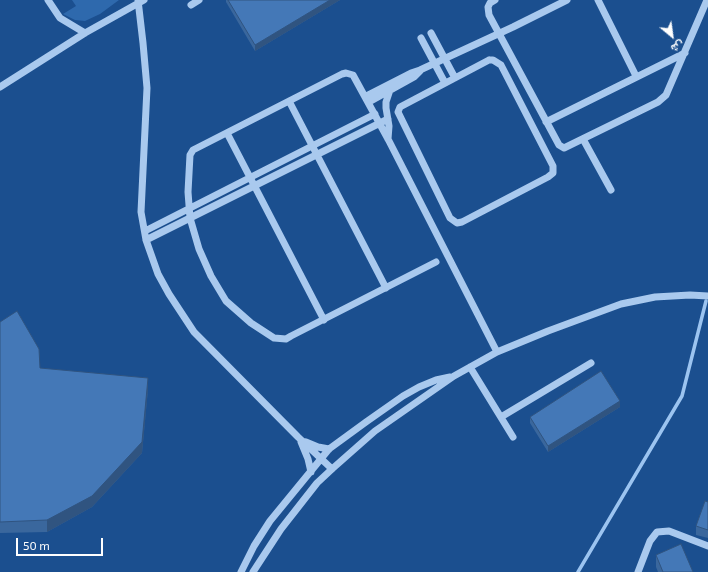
<!DOCTYPE html>
<html>
<head>
<meta charset="utf-8">
<style>
  body { margin:0 }
  #map { position:relative; width:708px; height:572px; overflow:hidden; background:#1b4f8f; font-family:"Exo 2",Vazirmatn,sans-serif }
  canvas { display:block }
  .north { position:absolute; left:652px; top:16px; width:40px; height:40px; -webkit-text-stroke:3px #1b4f8f; paint-order:stroke; rotate:151deg; font-size:11px; font-weight:700; line-height:16px; text-align:center; color:#fff }
  .north::after { content:''; display:block; margin:auto; width:14px; height:18px; background:#fff; clip-path:polygon(50% 0,100% 100%,50% 72%,0 100%) }
  .scale { position:absolute; left:16px; top:538px; width:87px; height:18px; box-sizing:border-box; border:2px solid #fff; border-top:0; padding-left:5px; font-size:12px; line-height:14px; white-space:nowrap; color:#fff; -webkit-text-stroke:3px #1b4f8f; paint-order:stroke }
</style>
</head>
<body>
<div id="map">
<canvas width="708" height="572"></canvas>
<div class="north">ش</div>
<div class="scale">50 m</div>
</div>
<script>
const ctx = document.querySelector('canvas').getContext('2d');
ctx.lineJoin = 'round';
function paint(path, color) {
  ctx.fillStyle = color;
  ctx.fill(path, 'evenodd');
}
function shape(rows) {
  const path = new Path2D();
  for (const r of rows) {
    path.moveTo(r[0], r[1]);
    for (let i = 2; i < r.length; i += 2) path.lineTo(r[i], r[i + 1]);
  }
  return path;
}
function trace(path, color, width, dash) {
  ctx.strokeStyle = color;
  ctx.lineWidth = width;
  ctx.lineCap = dash ? 'butt' : 'round';
  ctx.setLineDash(dash || []);
  ctx.stroke(path);
}
paint(shape([
  [72,0,119,0,100,14,85,21,75,20,63,14,76,6]
]), '#2e69ad');
trace(shape([
  [578,572,682,396,706,301]
]), '#9cc4f0', 3.5);
trace(shape([
  [48,0,60,18,85,33],
  [138,0,143,43,147,88,141,212,146,240,158,274,169,294,194,332,298,437,332,469],
  [495,0,490,3,488,7,489,15,559,145,564,148,658,102,666,95,707,0],
  [598,0,636,76],
  [191,5,199,0],
  [431,33,455,78],
  [421,38,445,83],
  [489,60,493,60,501,65,553,166,553,173,548,177,462,222,457,223,450,218,398,112,400,107,489,60],
  [0,87,85,33,144,0],
  [366,96,411,73,420,70,513,27,567,0],
  [289,101,386,288],
  [369,102,414,77,420,71],
  [546,122,685,53],
  [227,133,324,320],
  [388,139,389,126,386,108,386,102,390,90],
  [583,139,611,190],
  [145,231,375,114],
  [146,240,388,119],
  [436,262,291,336,286,339,274,338,251,323,226,301,211,276,199,249,190,218,188,192,190,155,193,150,342,74,346,73,353,75,388,139,497,352],
  [470,367,513,437],
  [501,417,591,363],
  [301,442,308,459,311,472],
  [306,442,318,447,329,449],
  [241,572,254,546,270,521,329,449,366,422,403,396,419,387,436,380,450,377],
  [253,572,281,529,317,483,332,469,375,431,454,376,497,352,548,331,621,304,655,297,690,295,708,296],
  [638,572,650,541,657,532,669,531,708,546]
]), '#a9c9ee', 7);
paint(shape([
  [226,0,340,0,255,51,226,2],
  [0,322,40,368,148,389,142,453,92,507,47,532,0,533],
  [620,407,548,452,530,423,530,417],
  [708,502,708,538,696,535,696,526],
  [656,555,693,572,658,572,656,567]
]), '#3a679d');
paint(shape([
  [330,0,340,0,255,51,255,45],
  [148,378,148,389,142,453,92,507,47,532,47,520],
  [620,401,620,407,548,452,548,446]
]), '#305480');
const building = shape([
  [228,0,330,0,255,45,228,0],
  [17,311,39,349,40,368,148,378,142,442,92,496,47,520,0,522,0,322,17,311],
  [601,371,620,401,548,446,530,417,601,371],
  [705,501,708,502,708,530,696,526,705,501],
  [681,544,693,572,663,572,656,555,681,544]
]);
paint(building, '#4478b7');
trace(building, '#305480', 1);
</script>
</body>
</html>
